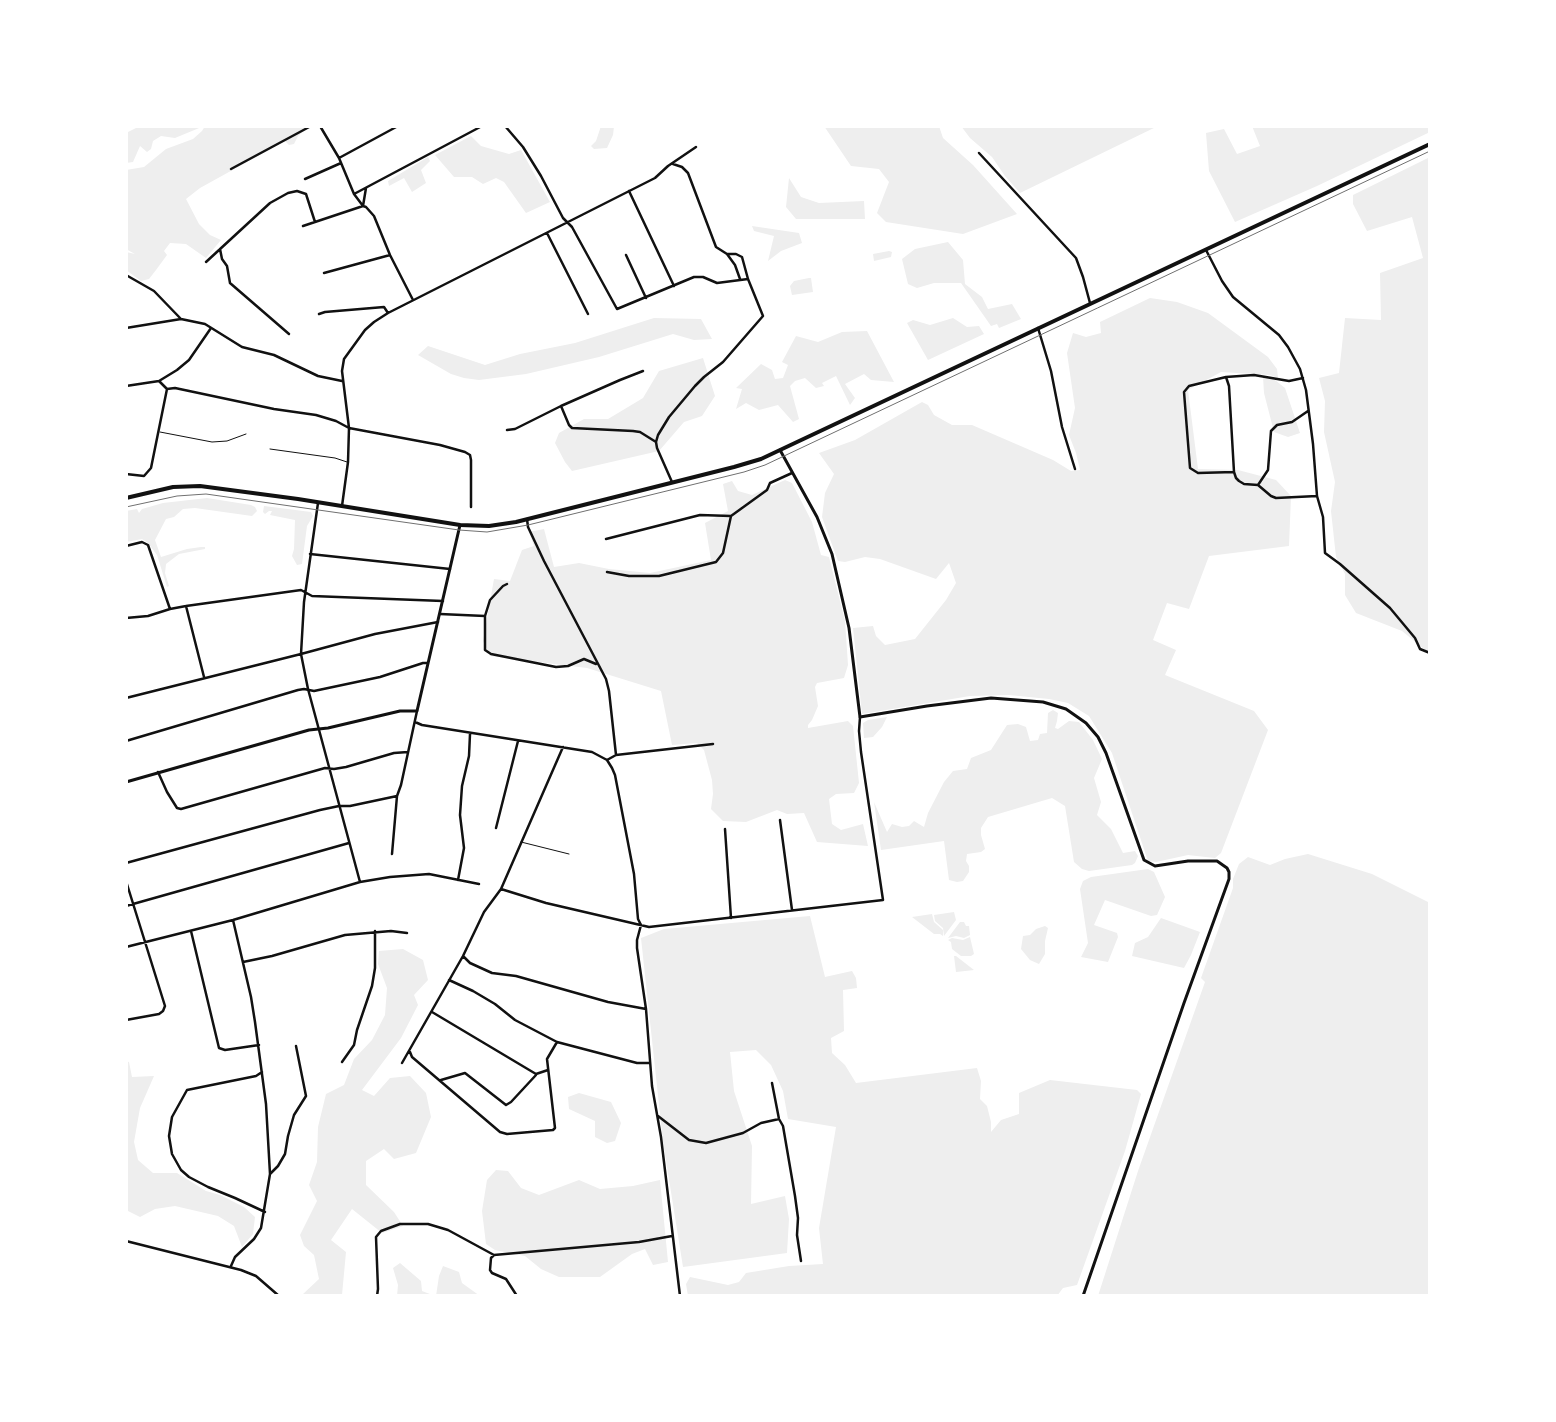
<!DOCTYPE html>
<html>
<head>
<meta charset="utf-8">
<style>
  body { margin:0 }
  #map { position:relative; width:1556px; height:1422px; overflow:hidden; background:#fff; font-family:"IBM Plex Sans",sans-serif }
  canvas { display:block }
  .frame { position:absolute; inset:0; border:128px solid #fff; pointer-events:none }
</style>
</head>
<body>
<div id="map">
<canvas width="1556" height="1422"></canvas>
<div class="frame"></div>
</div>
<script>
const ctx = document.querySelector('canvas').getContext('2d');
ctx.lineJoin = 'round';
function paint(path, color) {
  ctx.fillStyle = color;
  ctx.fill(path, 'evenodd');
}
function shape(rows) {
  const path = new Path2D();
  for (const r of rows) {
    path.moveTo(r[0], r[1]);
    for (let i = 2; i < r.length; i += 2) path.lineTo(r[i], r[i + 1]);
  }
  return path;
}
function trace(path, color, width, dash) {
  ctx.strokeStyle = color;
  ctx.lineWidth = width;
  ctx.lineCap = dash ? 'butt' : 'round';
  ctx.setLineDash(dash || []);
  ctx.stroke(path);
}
paint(shape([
  [140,126,204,126,175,138,161,136,153,141,151,149,147,152,140,146,133,162,126,163,126,133],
  [205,126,310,126,298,136,294,144,289,145,285,141,200,188,186,199,199,224,210,235,221,240,206,258,186,244,170,243,164,251,167,255,156,270,149,279,141,281,126,270,126,252,135,254,126,249,126,170,144,167,166,149,193,139,202,131],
  [601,126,614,126,613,135,607,148,594,149,591,146,596,141],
  [824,126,939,126,943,138,973,165,1017,214,963,234,886,222,877,213,889,182,879,169,851,166],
  [961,126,1158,126,1020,193,1005,176,992,157,970,138],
  [1252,126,1430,126,1430,132,1317,186,1235,222,1209,171,1206,133,1224,129,1237,154,1260,146],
  [471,136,481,146,509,154,521,150,550,202,526,213,504,182,496,178,483,184,472,177,454,177,435,155],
  [428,157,430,161,421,170,426,183,412,192,404,178,389,186,388,181],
  [1430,157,1430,652,1424,649,1402,631,1356,613,1345,595,1345,574,1336,557,1331,511,1335,482,1324,432,1325,401,1319,378,1339,373,1345,318,1381,320,1380,273,1423,258,1412,217,1367,231,1353,204,1353,195],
  [789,178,801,197,819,203,864,201,865,219,796,219,786,207],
  [752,226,799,233,802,243,781,251,768,261,774,236,754,231],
  [948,242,963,260,965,284,982,297,988,309,1012,304,1021,319,999,328,997,324,991,326,961,283,934,283,917,288,908,284,902,259,915,249],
  [889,251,892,252,891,257,874,261,873,254],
  [809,278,811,278,813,292,792,295,790,286,794,281],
  [1150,298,1177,302,1208,313,1268,357,1277,369,1278,378,1270,375,1221,372,1188,390,1198,469,1238,470,1276,480,1291,496,1289,546,1209,556,1189,609,1167,603,1153,640,1176,650,1165,675,1254,711,1268,730,1221,853,1215,858,1188,855,1156,862,1148,861,1112,753,1089,716,1068,703,1049,699,1009,695,970,696,862,714,853,628,873,626,876,636,885,645,915,639,946,600,956,583,949,563,936,579,880,559,865,557,845,562,838,561,822,517,825,493,834,474,819,453,855,440,922,402,928,405,934,415,952,425,972,425,1053,460,1071,471,1080,470,1076,453,1069,435,1075,408,1067,353,1073,333,1086,337,1101,333,1100,322],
  [654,318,701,319,712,339,694,340,673,334,599,357,526,374,479,380,464,378,451,374,418,355,428,346,485,365,520,354,575,343],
  [953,318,967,327,979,326,984,334,928,360,907,323,913,320,930,325],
  [867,331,894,382,871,380,864,374,845,384,855,398,850,405,836,376,822,383,824,386,816,388,805,378,795,381,790,386,799,419,793,422,778,405,759,410,746,403,736,409,742,389,736,388,761,364,772,370,775,379,783,378,788,365,782,362,796,336,818,342,842,332],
  [703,358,715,396,702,416,684,422,659,451,572,471,565,462,555,443,559,433,584,419,608,419,643,398,659,371],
  [1263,377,1275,380,1285,388,1300,433,1288,437,1274,432,1264,393],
  [785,480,792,483,812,522,821,555,829,557,845,621,848,665,844,678,817,683,815,687,818,706,812,720,808,725,808,728,848,721,853,726,859,783,854,793,836,794,829,799,832,824,841,830,863,824,868,846,817,842,804,813,787,814,777,810,746,822,723,821,711,809,713,794,712,780,704,750,697,743,672,745,661,691,587,668,490,656,483,641,494,579,510,581,522,550,534,546,529,532,544,529,554,567,579,563,609,569,650,573,711,560,705,523,728,511,723,484,732,481,738,491,752,495],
  [207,498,251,505,255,507,257,511,252,516,195,508,183,509,174,517,166,519,155,540,161,557,187,549,201,547,205,547,205,549,179,554,166,564,165,573,169,586,167,587,157,555,148,543,142,539,126,542,126,511,137,509,139,513,142,509,163,503],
  [264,506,311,512,313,516,307,526,302,564,297,565,292,556,294,549,295,520,270,515,272,511,269,511,265,514,263,512],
  [1053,710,1058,713,1057,721,1055,728,1058,729,1069,721,1079,722,1093,740,1102,759,1094,778,1101,802,1097,815,1111,829,1123,853,1135,851,1138,856,1135,863,1132,865,1089,871,1082,869,1074,862,1065,806,1052,798,988,817,981,828,981,835,985,849,981,852,967,854,966,861,969,866,969,872,963,881,957,882,949,880,944,841,881,850,874,802,887,832,892,824,902,827,909,826,914,821,924,827,928,813,944,782,953,771,967,769,971,758,991,750,1007,725,1018,724,1026,727,1030,741,1038,740,1040,734,1047,733,1048,713],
  [887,717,882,727,873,737,864,738,863,723,868,720],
  [1308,854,1372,874,1430,903,1430,1296,1098,1296,1138,1171,1205,982,1201,978,1233,888,1233,879,1239,864,1248,857,1270,865,1285,859],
  [1148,869,1154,872,1165,897,1157,915,1151,916,1105,900,1094,925,1117,933,1118,937,1108,962,1081,957,1088,943,1080,889,1083,881,1091,877],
  [954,912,956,920,944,936,943,928,935,921,934,915],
  [932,914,934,922,943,930,943,936,940,934,934,934,912,917],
  [810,916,825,977,852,971,856,978,857,988,843,990,844,1031,831,1038,832,1053,845,1065,856,1083,977,1068,981,1081,980,1099,987,1106,991,1122,991,1132,1001,1120,1019,1114,1019,1093,1050,1080,1137,1090,1141,1094,1125,1151,1077,1285,1063,1288,1057,1296,688,1296,686,1284,690,1277,728,1285,739,1282,746,1273,789,1266,823,1264,819,1228,836,1127,788,1119,783,1091,771,1065,756,1050,730,1052,734,1091,752,1146,751,1204,785,1196,789,1219,787,1253,683,1267,663,1142,641,938,664,929],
  [1161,918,1200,932,1191,955,1184,968,1132,956,1135,943,1148,937],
  [960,922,964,922,966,926,969,926,970,935,964,938,956,936,948,938],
  [1045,926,1048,928,1045,941,1045,954,1039,964,1030,960,1021,949,1023,936,1030,935,1036,929],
  [970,937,974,954,971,956,961,956,952,949,951,942,948,940,952,938,963,940],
  [403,949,423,960,428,980,414,995,418,1005,401,1038,362,1090,374,1096,390,1078,410,1076,426,1093,431,1117,416,1153,394,1159,384,1149,366,1161,366,1185,394,1212,403,1226,382,1233,352,1209,331,1240,346,1252,342,1295,345,1296,308,1296,303,1294,319,1279,314,1255,304,1246,300,1235,317,1201,309,1185,317,1162,318,1127,326,1094,344,1085,354,1059,372,1040,385,1015,387,988,378,964,379,951],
  [954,956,956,956,974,970,956,972],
  [126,1061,129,1062,132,1077,154,1076,140,1108,134,1142,138,1160,153,1173,177,1173,206,1191,220,1195,244,1207,255,1217,253,1234,242,1247,234,1226,218,1216,175,1206,155,1209,140,1217,126,1210],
  [579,1093,611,1102,621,1123,615,1141,607,1143,595,1137,595,1121,569,1109,568,1097],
  [496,1170,508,1171,521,1188,539,1195,579,1180,600,1189,633,1186,660,1180,668,1262,653,1265,645,1249,632,1254,600,1277,559,1277,541,1269,525,1256,495,1250,486,1244,482,1211,487,1180],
  [400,1263,421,1281,422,1291,435,1296,397,1296,398,1285,393,1268],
  [443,1266,459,1272,462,1283,480,1296,436,1296,439,1276]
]), '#eee');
trace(shape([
  [160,432,212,442,227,441,246,434],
  [270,449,335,458,347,462],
  [521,842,569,854]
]), '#111', 1);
trace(shape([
  [320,126,339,158,354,194,363,206,366,188],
  [505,126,523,147,541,176,563,218,572,227,617,309,694,277,703,277,717,283,748,279,763,316,723,362,704,377,695,386,669,417,658,435,656,442,657,448,672,482],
  [979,153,1076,258,1083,277,1090,303],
  [339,158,398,126],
  [673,164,682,167,688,173,716,247,727,254,736,254,742,257,748,279],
  [231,169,311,126],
  [305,179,341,163],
  [629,191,674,286],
  [354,194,482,126],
  [303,226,363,206,366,207,374,216,390,255,413,300],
  [547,233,588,314],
  [220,249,222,259,227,266,230,283,289,334],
  [1206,250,1222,281,1233,297,1279,335,1288,347,1300,369,1306,390,1313,444,1317,496,1323,517,1325,553,1340,564,1390,608,1415,638,1420,649,1430,653],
  [727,254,735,265,740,279],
  [626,255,646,298],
  [206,262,270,203,288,193,297,191,306,194,315,222],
  [324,273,390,255],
  [126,275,154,291,181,319],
  [319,314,325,312,384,307,388,313],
  [126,328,181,319,205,324,242,347,274,355,318,376,342,381],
  [1038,328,1051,371,1062,427,1075,469],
  [1226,377,1254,375,1289,381,1303,378],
  [159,381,177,370,189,360,211,328],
  [126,386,159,381,167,389,175,388,274,409,316,415,336,421,349,428,440,445,465,452,470,455,471,460,471,507],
  [561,406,569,425,572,428,633,431,640,432,656,442],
  [507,430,515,429,561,406,620,380,643,371],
  [1234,472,1198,473,1190,468,1184,392,1189,386,1226,377,1229,386,1234,472,1236,478,1239,481,1244,484,1258,485,1271,496,1276,498,1317,496],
  [126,474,144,476,151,468,167,389],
  [1258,485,1268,470,1271,431,1277,425,1292,422,1308,411],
  [318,503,304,602,301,654,308,689,360,882],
  [342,506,348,462,349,428,342,371,344,359,365,330,374,322,388,313,655,178,668,166,696,147],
  [527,519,528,527,544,561,606,679,609,691,616,755],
  [606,539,700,515,731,516,767,490,770,483,792,473],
  [126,546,142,542,148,545,170,609],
  [310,554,450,569],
  [607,572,629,576,659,576,716,562,723,553,731,516],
  [507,584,503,586,490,600,485,616,485,650,491,654,556,667,568,666,584,659,596,664],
  [186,606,204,677],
  [440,614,485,616],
  [126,618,148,616,170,609,186,606,301,590,312,596,443,601],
  [126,698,301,654,375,634,438,622],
  [415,722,422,725,592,752,607,760,612,768,615,775,634,874,638,919,641,925,637,940,637,948,646,1009,652,1086,661,1137,680,1296],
  [126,741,298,690,304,689,314,691,380,677,423,663,427,663],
  [607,760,616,755,713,744],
  [158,772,167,792,177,808,181,809,325,768,334,769,346,767,394,753,408,752],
  [780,820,792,910],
  [496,828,518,741],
  [725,829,731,918],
  [392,854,397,796,401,785,417,711],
  [126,863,320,810,339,806,350,806,397,796],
  [458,880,464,848,460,815,462,786,469,756,470,734],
  [126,881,165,1006,163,1011,159,1014,126,1020],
  [501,889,546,903,649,927,883,900,861,752,859,731,860,717],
  [126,906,349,843],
  [191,931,219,1048,225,1050,259,1045],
  [126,947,233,920,360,882,390,877,429,874,479,884],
  [463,956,470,963,492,973,516,976,608,1002,646,1009],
  [243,962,272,956,345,935,391,931,407,933],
  [449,980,473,991,495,1004,515,1020,557,1042,637,1063,650,1063],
  [432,1012,536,1074,548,1070],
  [410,1052,412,1057,500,1132,507,1134,553,1130,555,1128,547,1059,557,1042],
  [342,1062,354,1045,357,1030,372,986,375,968,375,931],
  [402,1063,463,956,484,912,501,889,563,747],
  [262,1072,256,1076,187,1090,172,1117,169,1136,172,1154,181,1170,189,1177,208,1187,235,1198,265,1212],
  [441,1080,465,1073,506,1105,511,1102,536,1075],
  [772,1083,779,1119,783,1126,795,1196,798,1218,797,1235,801,1261],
  [658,1116,689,1140,706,1143,743,1133,761,1123,779,1119],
  [270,1174,278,1166,285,1154,288,1136,294,1115,306,1096,296,1046],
  [126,1241,241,1270,256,1276,279,1296],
  [494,1255,491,1258,490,1270,492,1273,506,1279,517,1296],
  [231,1266,235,1257,254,1239,261,1228,270,1174,266,1104,255,1022,251,997,233,920],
  [377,1296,378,1289,376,1237,381,1231,400,1224,428,1224,448,1230,494,1255,639,1242,672,1236]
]), '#111', 2.5);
trace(shape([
  [780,450,817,517,832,554,849,628,860,717,927,706,991,698,1043,702,1066,709,1086,723,1098,737,1106,753,1144,860,1155,866,1188,861,1217,861,1227,868,1229,872,1229,879,1184,1003,1083,1296],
  [126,782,309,730,328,728,400,711,417,711,460,525]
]), '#111', 3);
trace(shape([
  [126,498,173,487,200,486,298,499,460,525,489,526,516,522,734,467,761,459,797,442,1430,144]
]), '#111', 4);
trace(shape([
  [126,507,177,496,206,494,459,530,487,532,528,525,744,472,765,465,1430,151]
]), '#707070', 1);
</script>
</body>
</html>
